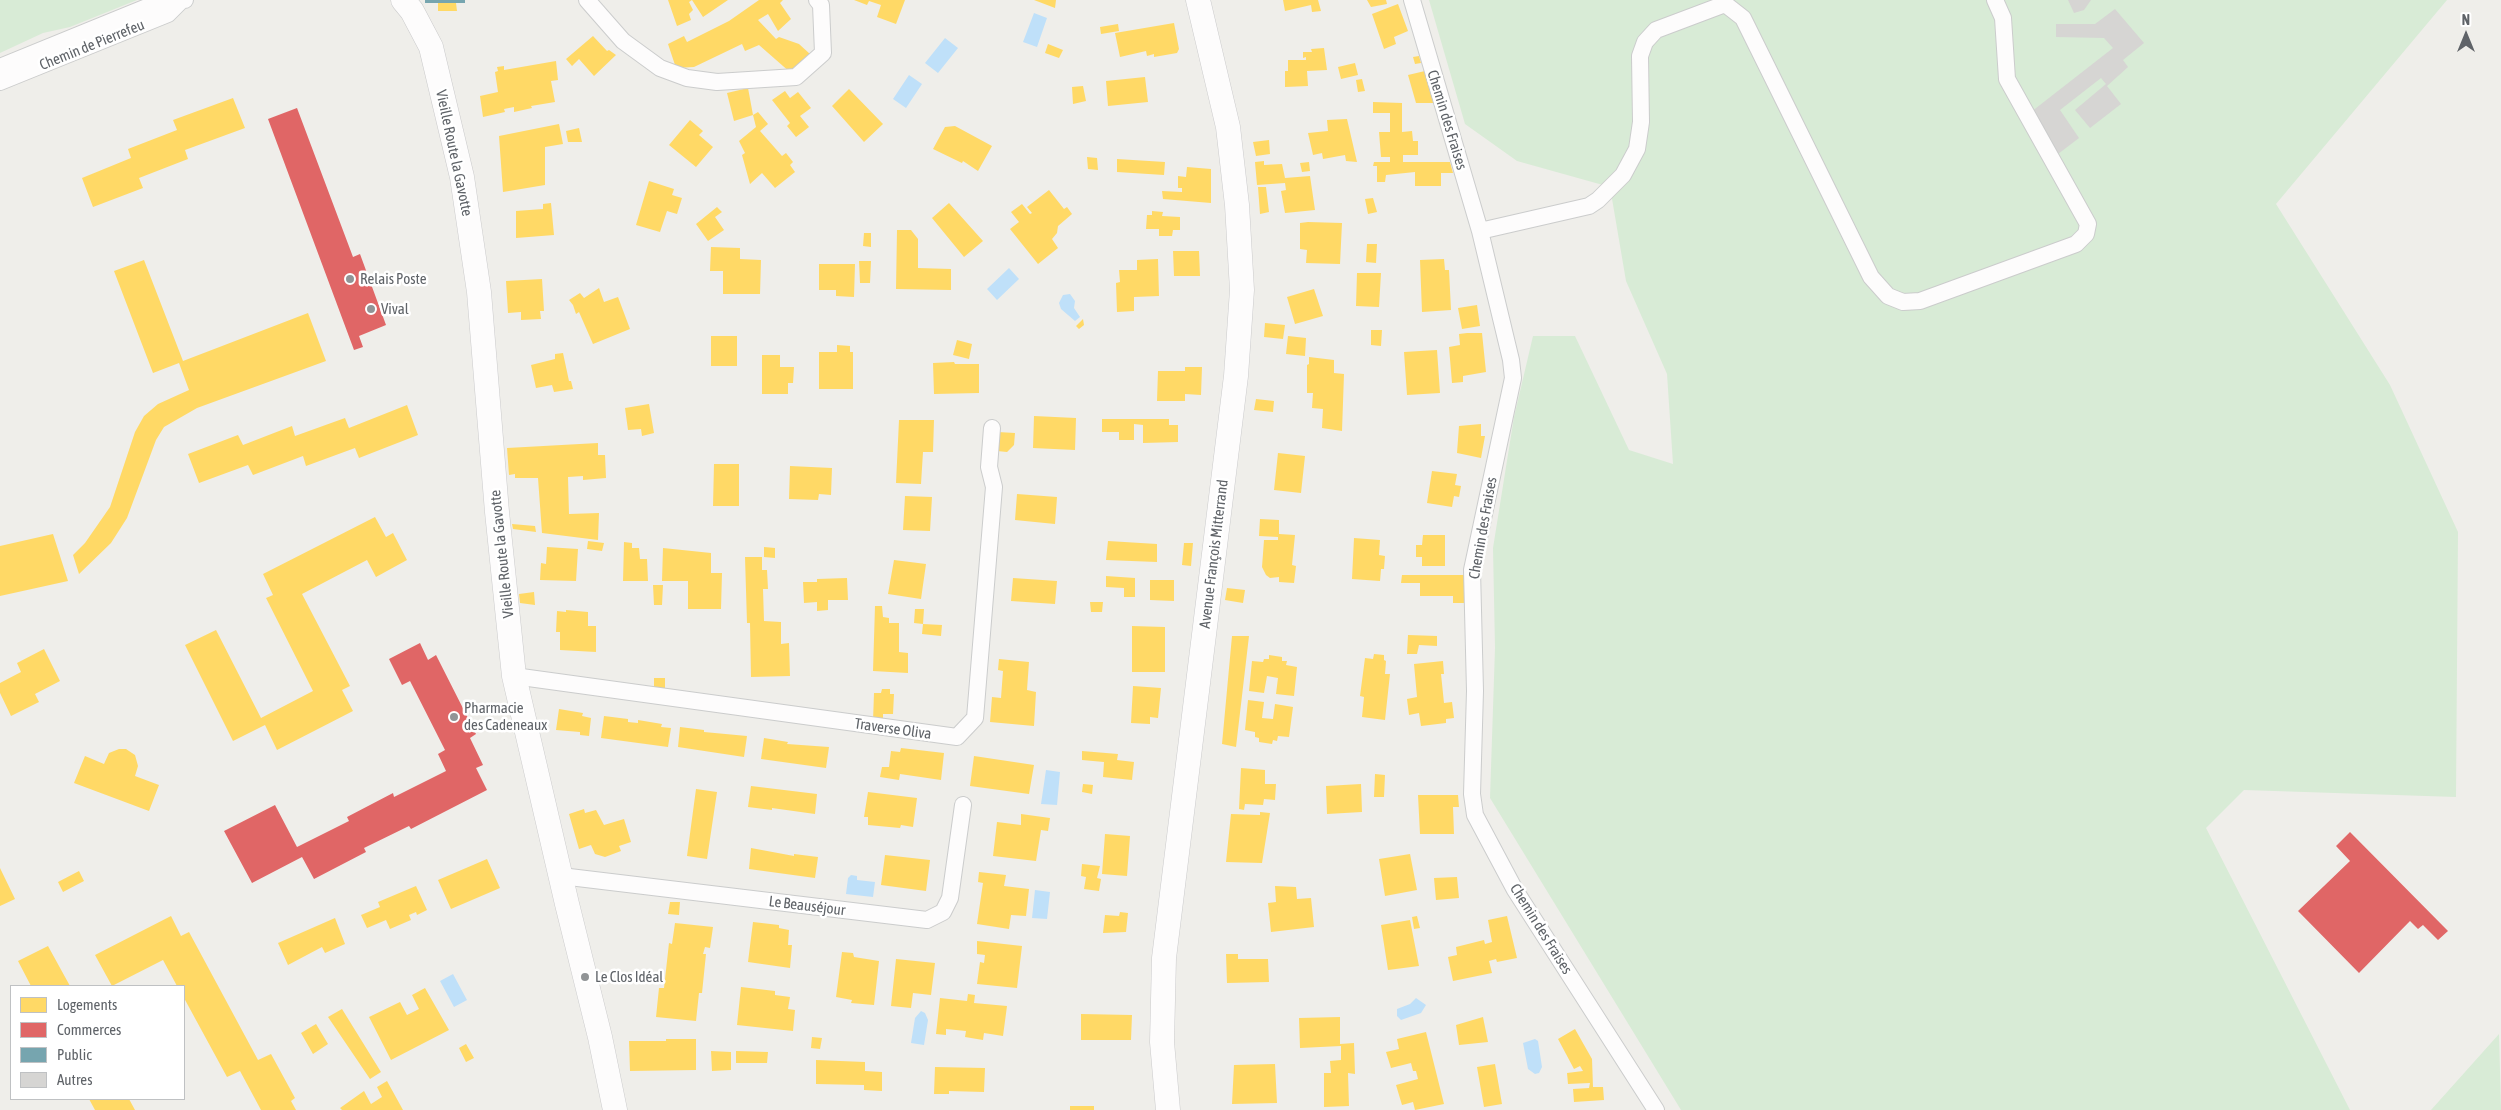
<!DOCTYPE html>
<html>
<head>
<meta charset="utf-8">
<style>
  body { margin:0 }
  #map { position:relative; width:2501px; height:1110px; overflow:hidden; background:#efeeea; font-family:"Asap Condensed",sans-serif }
  canvas { display:block }
  .legend { position:absolute; left:10px; top:985px; width:175px; height:115px; box-sizing:border-box; background:#fff; border:1px solid #bfc1c3; margin:0; padding:6px 9px; list-style:none; font-size:15px; color:#5f6368 }
  .legend li { display:flex; align-items:center; gap:10px; height:25px }
  .legend b { width:25px; border:1px solid #bfc1c3 }
  .north { position:absolute; left:2441px; top:10px; width:50px; height:50px; -webkit-text-stroke:4px #fff; paint-order:stroke; rotate:0deg; font-size:14px; font-weight:700; line-height:20px; text-align:center; color:#5f6368 }
  .north::after { content:''; display:block; margin:auto; width:18px; height:22px; background:#5f6368; clip-path:polygon(50% 0,100% 100%,50% 72%,0 100%) }
</style>
</head>
<body>
<div id="map">
<canvas width="2501" height="1110"></canvas>
<ul class="legend">
<li><b style="height:14px;background:#ffd966"></b>Logements</li>
<li><b style="height:14px;background:#e06666"></b>Commerces</li>
<li><b style="height:14px;background:#76a5af"></b>Public</li>
<li><b style="height:14px;background:#d6d5d3"></b>Autres</li>
</ul>
<div class="north">N</div>
</div>
<script>
const ctx = document.querySelector('canvas').getContext('2d');
ctx.lineJoin = 'round';
function paint(path, color) {
  ctx.fillStyle = color;
  ctx.fill(path, 'evenodd');
}
function shape(rows) {
  const path = new Path2D();
  for (const r of rows) {
    path.moveTo(r[0], r[1]);
    for (let i = 2; i < r.length; i += 2) path.lineTo(r[i], r[i + 1]);
  }
  return path;
}
function trace(path, color, width, dash) {
  ctx.strokeStyle = color;
  ctx.lineWidth = width;
  ctx.lineCap = dash ? 'butt' : 'round';
  ctx.setLineDash(dash || []);
  ctx.stroke(path);
}
function label(font, color, halo, rows, align = 'center') {
  ctx.font = font + ' "Asap Condensed",sans-serif';
  ctx.lineWidth = 5;
  ctx.setLineDash([]);
  ctx.textBaseline = 'middle';
  ctx.strokeStyle = halo;
  ctx.fillStyle = color;
  for (const [text, x, y, turn = 0] of rows) {
    ctx.save();
    ctx.translate(x, y);
    ctx.rotate((+turn || 0) * Math.PI / 180);
    ctx.textAlign = isNaN(turn) ? turn : align;
    if (halo) ctx.strokeText(text, 0, 0);
    ctx.fillText(text, 0, 0);
    ctx.restore();
  }
}
paint(shape([
  [0,0,137,0,70,27,43,33,0,53],
  [1429,0,2447,0,2276,204,2390,385,2458,532,2456,797,2244,790,2206,828,2350,1110,1681,1110,1490,798,1495,648,1493,548,1514,417,1533,336,1575,336,1629,450,1673,464,1667,374,1626,281,1610,187,1517,161,1465,124],
  [2499,1034,2501,1110,2431,1110]
]), '#d8ebd6');
paint(shape([
  [1034,13,1047,18,1037,47,1023,42],
  [945,38,958,48,938,73,925,63],
  [909,75,922,84,906,108,893,99],
  [1009,268,1019,279,997,300,987,289],
  [1070,294,1075,301,1074,308,1080,317,1075,321,1061,309,1059,303,1063,295],
  [1046,770,1060,772,1057,805,1041,804],
  [851,875,857,876,857,880,875,882,873,897,846,894,848,878],
  [1035,890,1050,892,1047,919,1032,918],
  [453,974,467,1000,454,1007,440,981],
  [1416,998,1426,1005,1421,1013,1401,1020,1397,1016,1397,1009,1410,1004],
  [921,1011,925,1013,928,1020,924,1045,911,1043,915,1018],
  [1535,1039,1538,1041,1542,1067,1539,1073,1535,1074,1528,1069,1523,1043]
]), '#bfe0f9');
paint(shape([
  [668,0,728,0,703,17,692,0,689,2,693,10,689,14,691,20,677,26],
  [759,0,783,0,780,3,791,19,778,31,768,14,758,20,776,39,779,37,799,44,810,54,791,73,759,45,745,51,742,44,694,67,676,68,668,44,684,36,687,42,729,21],
  [854,0,905,0,896,24,877,17,881,5,869,1,867,5],
  [1034,0,1056,0,1055,8],
  [1283,0,1318,0,1321,11,1312,12,1311,5,1285,11],
  [1367,0,1386,0,1387,4,1371,7],
  [438,2,456,3,457,11,438,11],
  [1398,4,1408,31,1394,37,1396,44,1384,49,1372,14],
  [1174,23,1179,49,1177,53,1154,57,1154,54,1147,56,1146,51,1120,57,1115,33],
  [1118,24,1119,31,1101,34,1100,27],
  [593,36,607,51,609,50,616,55,594,76,579,59,572,66,566,59],
  [1048,44,1063,50,1059,58,1045,53],
  [1324,48,1327,70,1307,71,1308,86,1285,87,1285,71,1288,71,1288,60,1306,60,1306,57,1303,58,1303,52,1312,52,1311,49],
  [1419,56,1421,63,1415,64,1413,57],
  [556,61,558,80,551,81,555,102,531,106,532,108,514,112,514,107,504,109,505,112,483,117,480,96,498,92,495,72,498,71,497,67,504,66,504,70],
  [1355,63,1358,75,1341,79,1338,67],
  [1425,71,1434,103,1416,103,1408,75],
  [1145,77,1148,102,1108,106,1106,81],
  [1362,79,1365,91,1358,92,1356,80],
  [1083,86,1086,101,1073,104,1072,87],
  [748,88,753,115,734,121,727,93],
  [849,89,883,124,864,142,832,106],
  [785,91,790,98,798,92,811,108,800,116,809,127,796,137,787,126,790,123,772,100],
  [233,98,245,128,185,150,188,159,139,178,143,188,93,207,82,178,131,158,128,149,177,130,173,120],
  [1373,102,1402,103,1402,132,1412,131,1413,141,1418,141,1418,155,1403,155,1403,162,1450,162,1453,173,1441,173,1441,186,1415,186,1415,172,1386,175,1385,182,1377,182,1377,166,1373,166,1374,162,1390,162,1390,157,1381,157,1379,132,1390,132,1390,113,1373,113],
  [758,112,768,124,760,131,782,156,786,153,793,162,790,165,795,172,775,188,762,173,750,184,742,155,745,153,739,141,756,127,753,115],
  [1347,119,1357,162,1346,161,1345,155,1323,159,1322,153,1313,155,1308,133,1328,131,1327,120],
  [690,120,703,131,699,135,713,147,696,167,669,145],
  [559,124,563,144,545,147,545,185,503,192,499,136],
  [955,126,992,146,978,171,963,161,962,163,933,149,945,127],
  [579,128,582,142,568,142,566,131],
  [1269,140,1270,154,1256,156,1253,142],
  [1087,157,1097,158,1098,170,1088,169],
  [1117,159,1165,162,1164,175,1117,172],
  [1264,161,1264,165,1282,164,1285,178,1310,176,1315,210,1285,213,1281,191,1286,190,1285,183,1257,185,1255,162],
  [1309,162,1310,171,1302,172,1300,163],
  [1187,167,1211,169,1211,203,1163,199,1162,191,1182,192,1182,188,1178,188,1178,176,1186,177],
  [649,181,674,189,672,195,682,198,677,214,667,211,660,232,636,225],
  [1258,187,1266,187,1269,212,1260,214],
  [1049,190,1064,209,1067,207,1072,214,1058,226,1057,233,1052,239,1058,248,1038,264,1010,229,1019,222,1011,212,1022,204,1030,214,1032,213,1027,207],
  [1373,198,1377,212,1368,214,1365,199],
  [551,203,554,235,516,238,516,211,543,209,543,204],
  [949,203,983,241,964,257,932,218],
  [717,207,722,212,715,217,724,230,708,241,696,224],
  [1152,211,1163,212,1162,216,1180,217,1180,230,1173,230,1172,236,1159,236,1159,229,1146,229,1147,215,1152,215],
  [1308,222,1342,223,1340,264,1306,263,1307,250,1300,249,1300,223],
  [897,230,911,230,918,239,918,268,951,269,951,290,896,289],
  [864,233,871,233,871,247,863,246],
  [1367,244,1377,244,1376,263,1366,262],
  [711,247,740,248,740,259,761,260,760,294,723,294,723,271,710,271],
  [1173,251,1199,251,1200,276,1174,276],
  [1158,259,1159,296,1134,297,1134,311,1117,312,1116,283,1120,282,1119,270,1137,270,1137,260],
  [1444,259,1445,270,1449,270,1451,310,1422,312,1420,260],
  [144,260,183,361,308,313,326,361,197,408,164,427,156,440,127,518,111,543,79,574,73,555,85,543,110,507,135,432,144,416,158,404,189,390,179,363,153,373,114,271],
  [859,261,871,261,870,283,860,283],
  [819,264,855,264,854,297,836,296,836,290,819,290],
  [1357,273,1381,273,1379,307,1356,306],
  [542,279,544,311,540,311,541,319,521,320,521,312,508,313,506,281],
  [599,288,604,302,618,297,630,329,593,344,579,312,576,314,573,305,569,300,580,293,584,298],
  [1314,289,1323,316,1295,324,1287,297],
  [1477,305,1480,326,1462,329,1458,308],
  [1083,319,1084,325,1079,329,1076,326],
  [1265,323,1285,325,1283,339,1264,337],
  [1371,330,1382,330,1381,346,1371,345],
  [1467,333,1482,333,1486,372,1463,376,1463,382,1452,383,1449,347,1460,345,1459,334],
  [711,336,737,336,737,366,711,366],
  [1288,336,1306,338,1305,356,1286,354],
  [957,340,972,344,969,359,953,355],
  [837,345,850,346,850,352,853,352,853,389,819,389,819,352,837,352],
  [1437,350,1440,393,1407,395,1404,352],
  [563,353,569,381,571,381,573,389,554,392,552,385,536,388,531,365,555,359,555,354],
  [762,355,780,355,780,367,794,367,793,383,788,383,788,394,762,394],
  [1309,357,1334,360,1334,373,1344,374,1342,431,1322,428,1323,409,1312,408,1313,393,1307,393,1307,365,1309,364],
  [954,362,955,364,979,364,979,393,934,394,933,363],
  [1185,367,1202,367,1201,395,1185,394,1185,401,1157,401,1158,371,1185,371],
  [1256,399,1274,401,1273,412,1254,410],
  [649,404,654,433,642,436,641,429,628,430,625,408],
  [407,405,418,435,359,458,355,448,306,466,303,456,253,475,248,465,199,483,188,454,238,435,243,445,292,426,295,436,345,418,349,428],
  [1034,416,1076,418,1075,450,1033,448],
  [1102,419,1169,419,1169,425,1178,425,1178,442,1143,443,1143,425,1134,424,1134,440,1119,440,1119,432,1102,432],
  [899,420,934,420,933,452,923,452,921,484,896,483],
  [1481,424,1481,436,1485,436,1481,458,1457,453,1459,426],
  [998,432,1015,433,1014,445,1007,452,997,451],
  [598,443,598,455,605,455,606,478,583,480,583,476,568,477,569,514,599,513,598,540,542,533,538,478,515,478,515,474,509,475,507,448],
  [1278,453,1305,456,1301,493,1274,490],
  [714,464,739,464,739,506,713,506],
  [790,466,832,468,831,495,819,494,818,500,789,499],
  [1432,471,1457,474,1455,485,1461,486,1459,497,1454,496,1452,507,1427,503],
  [1017,494,1057,497,1055,524,1015,520],
  [905,496,932,497,930,531,903,530],
  [375,517,386,537,393,533,407,560,376,577,367,560,302,594,350,686,342,690,353,711,277,750,265,725,233,741,185,645,216,630,261,718,313,691,266,598,273,595,263,574],
  [1260,519,1279,520,1279,534,1295,535,1292,565,1296,566,1294,583,1279,582,1279,577,1270,578,1266,575,1262,567,1264,540,1278,540,1278,537,1259,536],
  [512,524,535,526,536,532,513,529],
  [53,534,68,581,0,596,0,546],
  [1423,535,1445,535,1445,566,1422,566,1422,557,1416,557,1416,545,1422,545],
  [1354,538,1380,540,1379,555,1385,556,1384,569,1381,569,1380,581,1352,579],
  [588,541,604,543,602,551,587,549],
  [1108,541,1157,544,1157,562,1106,560],
  [624,542,632,543,632,548,639,548,640,559,647,559,648,581,623,581],
  [1184,543,1193,543,1191,566,1182,565],
  [547,547,578,549,576,581,540,580,541,563,546,564],
  [764,547,775,548,775,558,764,557],
  [663,548,711,553,711,573,722,573,721,609,688,609,688,581,662,581],
  [745,557,762,557,762,570,767,570,768,589,763,589,764,621,781,622,781,644,789,643,790,676,751,677,750,623,747,623],
  [894,560,926,564,921,599,888,594],
  [1402,575,1466,575,1466,603,1453,603,1453,596,1420,596,1420,583,1401,583],
  [1106,576,1135,578,1135,597,1124,597,1124,588,1106,587],
  [847,578,848,600,828,600,828,610,817,611,817,602,804,603,803,582,817,582,817,579],
  [1013,578,1057,581,1055,604,1011,601],
  [1150,580,1174,580,1174,601,1150,600],
  [653,585,663,585,662,605,654,605],
  [1227,588,1245,590,1243,603,1225,600],
  [534,592,535,605,520,603,519,594],
  [1090,602,1103,602,1102,612,1091,612],
  [875,606,882,606,883,617,889,618,889,623,899,623,899,652,908,653,908,673,873,671],
  [915,609,924,609,923,624,914,623],
  [566,610,588,612,588,626,596,626,596,652,560,650,560,632,556,632,557,611,566,612],
  [923,624,942,625,941,636,922,634],
  [1132,626,1165,627,1165,672,1132,672],
  [1408,635,1437,636,1437,646,1419,645,1417,654,1407,654],
  [1232,636,1249,636,1236,747,1222,744],
  [44,649,60,681,35,694,39,702,11,716,0,693,0,683,21,672,17,663],
  [1374,654,1384,655,1384,660,1386,661,1385,674,1390,674,1385,720,1362,717,1364,697,1360,696,1365,658,1373,659],
  [1269,655,1282,657,1282,661,1287,661,1286,665,1297,667,1294,696,1276,694,1278,678,1267,676,1264,693,1249,691,1252,661,1263,662,1264,659,1269,659],
  [999,659,1029,662,1027,690,1036,692,1034,726,990,722,992,697,1001,698,1003,671,998,670],
  [1443,661,1444,674,1441,674,1444,703,1452,702,1454,718,1446,719,1446,723,1421,726,1419,713,1409,715,1407,699,1417,697,1414,664],
  [654,678,665,678,665,692,654,690],
  [1133,686,1161,688,1158,718,1150,717,1150,724,1131,723],
  [882,689,890,689,890,694,894,694,893,714,883,714,883,722,873,721,874,693,881,693],
  [1248,700,1264,702,1262,718,1273,719,1275,704,1293,707,1289,737,1278,736,1277,741,1273,740,1272,744,1259,742,1259,738,1255,737,1255,732,1245,730],
  [559,709,583,713,582,716,591,718,589,736,580,735,580,732,556,730],
  [604,716,628,719,628,722,638,723,638,720,662,724,661,727,671,728,668,747,601,738],
  [680,727,704,730,704,732,747,736,744,757,678,747],
  [764,738,788,742,787,744,829,747,826,768,761,759],
  [901,748,944,753,941,780,900,774,899,780,880,777,882,767,889,767,891,751,900,752],
  [119,749,126,749,135,755,138,766,135,776,159,785,149,811,74,783,85,756,104,764,109,753],
  [1082,751,1118,754,1117,760,1134,762,1132,780,1103,777,1104,762,1082,760],
  [974,756,1034,765,1029,794,970,786],
  [1241,768,1265,770,1265,784,1276,784,1275,800,1264,799,1263,805,1245,804,1244,810,1239,809],
  [1375,774,1385,775,1384,797,1374,797],
  [1083,784,1093,785,1092,794,1082,792],
  [1361,784,1362,812,1327,814,1326,786],
  [751,786,817,794,815,814,772,808,772,810,748,807],
  [696,789,717,792,707,859,687,856],
  [868,792,917,798,913,827,901,825,900,828,868,825,868,817,864,817],
  [1418,795,1458,795,1459,807,1453,807,1454,834,1420,834],
  [584,809,585,813,596,810,604,825,624,819,631,842,619,846,621,851,605,857,595,854,591,845,579,849,569,814],
  [1260,812,1270,813,1262,863,1226,862,1231,814,1260,815],
  [1021,814,1050,818,1048,831,1041,830,1036,861,993,856,997,822,1021,825],
  [1105,834,1130,836,1127,876,1102,874],
  [751,848,794,856,794,854,818,857,815,878,749,869],
  [1410,854,1417,890,1385,896,1379,859],
  [885,855,930,860,926,891,881,885],
  [487,859,500,888,451,909,438,880],
  [1082,864,1100,866,1097,878,1101,879,1099,891,1084,889,1086,877,1081,876],
  [0,868,15,899,0,906],
  [79,871,84,881,63,892,58,882],
  [979,872,1006,875,1004,886,1029,889,1026,916,1011,915,1009,929,977,924,983,883,978,882],
  [1457,877,1459,898,1436,900,1434,878],
  [416,886,427,910,417,915,416,912,409,915,411,920,390,929,386,920,367,928,361,915,380,907,378,902],
  [1275,886,1296,887,1297,899,1311,898,1314,927,1271,932,1268,903,1276,902],
  [670,902,680,902,679,915,668,914],
  [1120,912,1128,913,1126,932,1103,933,1105,915,1119,916],
  [171,916,181,936,189,932,258,1060,271,1054,295,1098,291,1101,296,1110,261,1110,240,1071,227,1077,184,998,184,986,177,986,163,960,112,986,95,955],
  [1417,916,1420,928,1414,929,1412,917],
  [1507,916,1517,958,1497,962,1496,959,1489,961,1492,973,1453,981,1448,957,1457,955,1456,947,1484,940,1485,944,1492,942,1488,920],
  [335,918,345,944,325,953,322,947,288,965,278,943],
  [1410,920,1419,966,1388,970,1381,925],
  [753,922,779,925,779,928,789,930,788,945,792,945,790,968,748,962],
  [675,923,713,927,710,948,705,947,703,954,706,954,702,993,699,993,696,1021,656,1017,659,988,664,988,669,943,672,944],
  [977,941,1022,946,1017,988,977,984,980,962,984,963,985,955,977,954],
  [48,946,70,986,31,986,18,961],
  [842,952,853,953,854,957,879,961,874,1005,851,1003,852,1000,836,997],
  [1226,954,1238,954,1238,959,1268,959,1269,982,1227,983],
  [896,959,935,963,931,995,913,993,911,1008,891,1006],
  [741,987,775,991,775,995,790,997,788,1009,795,1010,793,1031,737,1025],
  [425,988,449,1030,391,1060,369,1017,400,1002,407,1015,419,1009,412,995],
  [968,994,975,995,974,1003,1007,1006,1003,1036,984,1033,983,1040,965,1037,966,1031,946,1029,946,1035,936,1034,940,998,967,1001],
  [342,1009,381,1072,370,1079,328,1017],
  [1081,1014,1132,1015,1131,1040,1081,1040],
  [1340,1017,1340,1044,1354,1043,1355,1074,1348,1073,1349,1106,1324,1107,1324,1073,1331,1073,1330,1061,1341,1060,1341,1046,1300,1048,1299,1018],
  [1483,1017,1488,1042,1459,1045,1456,1025],
  [316,1024,328,1044,313,1054,301,1033],
  [1575,1029,1592,1059,1593,1087,1603,1087,1604,1100,1574,1102,1573,1089,1589,1088,1590,1083,1568,1084,1567,1073,1583,1071,1580,1066,1574,1069,1558,1039],
  [1426,1032,1444,1104,1415,1110,1413,1102,1402,1105,1396,1085,1418,1079,1416,1071,1413,1071,1411,1063,1391,1068,1386,1052,1399,1049,1397,1039],
  [812,1037,822,1038,820,1049,811,1048],
  [666,1039,696,1039,696,1070,630,1071,629,1041,666,1041],
  [466,1044,474,1058,466,1062,459,1048],
  [711,1051,731,1052,731,1070,712,1071],
  [736,1051,768,1052,767,1063,736,1063],
  [816,1060,865,1062,865,1071,882,1072,882,1091,864,1090,864,1085,816,1084],
  [1275,1064,1277,1103,1232,1104,1234,1065],
  [1495,1064,1502,1104,1484,1107,1477,1067],
  [935,1067,985,1068,984,1092,949,1091,949,1094,934,1094],
  [387,1081,403,1110,342,1110,340,1108,364,1091,371,1104,382,1097,377,1087],
  [89,1099,129,1099,135,1110,95,1110],
  [1070,1106,1094,1106,1094,1110,1070,1110]
]), '#ffd966');
paint(shape([
  [297,108,353,257,360,254,386,325,359,336,363,347,354,350,268,119],
  [420,643,428,660,436,655,476,734,470,738,483,765,476,768,487,790,411,829,409,826,364,848,366,852,314,879,302,857,252,883,224,831,275,805,297,847,349,821,347,817,393,793,394,797,446,771,438,754,445,750,410,681,402,685,389,659],
  [2350,832,2448,931,2438,940,2423,925,2418,929,2410,921,2359,973,2298,911,2350,861,2336,846]
]), '#e06666');
paint(shape([
  [425,0,465,0,465,3,425,3]
]), '#76a5af');
paint(shape([
  [2068,0,2091,0,2084,10,2074,13],
  [2115,9,2144,43,2123,60,2128,67,2107,86,2121,104,2090,128,2075,110,2106,84,2101,78,2060,110,2079,138,2058,154,2031,112,2113,48,2104,38,2056,37,2056,24,2095,24]
]), '#d6d5d3');
const street = shape([
  [587,0,623,41,660,68,687,78,717,82,796,77,823,53,821,5,817,0],
  [1412,0,1480,231,1511,360,1513,378,1472,570,1475,691,1472,794,1475,815,1515,890,1656,1110],
  [0,67,164,0,185,0],
  [0,82,168,14,180,2],
  [1480,231,1589,206,1598,200,1623,175,1637,149,1641,122,1640,56,1645,42,1656,30,1725,4,1743,18,1871,277,1888,296,1903,302,1920,301,2076,244,2086,234,2088,224,2007,79,2003,18,1995,0],
  [514,676,957,737,975,718,994,487,989,467,992,428],
  [561,876,927,920,943,912,950,898,963,805]
]);
const secondary = shape([
  [403,0,412,11,431,47,462,177,479,292,497,512,514,676,567,904,600,1037,615,1110],
  [1168,1110,1162,1042,1164,958,1236,376,1242,290,1237,205,1228,127,1198,0]
]);
trace(street, '#cbcccc', 18);
trace(secondary, '#cacacb', 25);
trace(street, '#fdfcfc', 16);
trace(secondary, '#fdfcfc', 24);
for (const [x, y, r, color] of [
  [350,279,5,"#919496"],
  [371,309,5,"#919496"],
  [454,717,5,"#919496"],
  [585,977,5,"#919496"]
]) {
  const dot = new Path2D();
  dot.arc(x, y, r, 0, 2 * Math.PI);
  ctx.fillStyle = color;
  ctx.fill(dot);
  trace(dot, '#fff', 2);
}
label('15px', '#5f6368', '#fff', [
  ["Chemin de Pierrefeu",92,45,-22],
  ["Chemin des Fraises",1447,120,73],
  ["Vieille Route la Gavotte",454,153,78],
  ["Chemin des Fraises",1483,528,-80],
  ["Vieille Route la Gavotte",502,554,-96],
  ["Avenue François Mitterrand",1214,554,-83],
  ["Traverse Oliva",893,729,8],
  ["Le Beauséjour",807,906,7],
  ["Chemin des Fraises",1541,929,58]
]);
label('15px', '#5f6368', '#fff', [
  ["Relais Poste",360,279],
  ["Vival",381,309],
  ["Pharmacie",464,708],
  ["des Cadeneaux",464,725],
  ["Le Clos Idéal",595,977]
], 'left');
</script>
</body>
</html>
